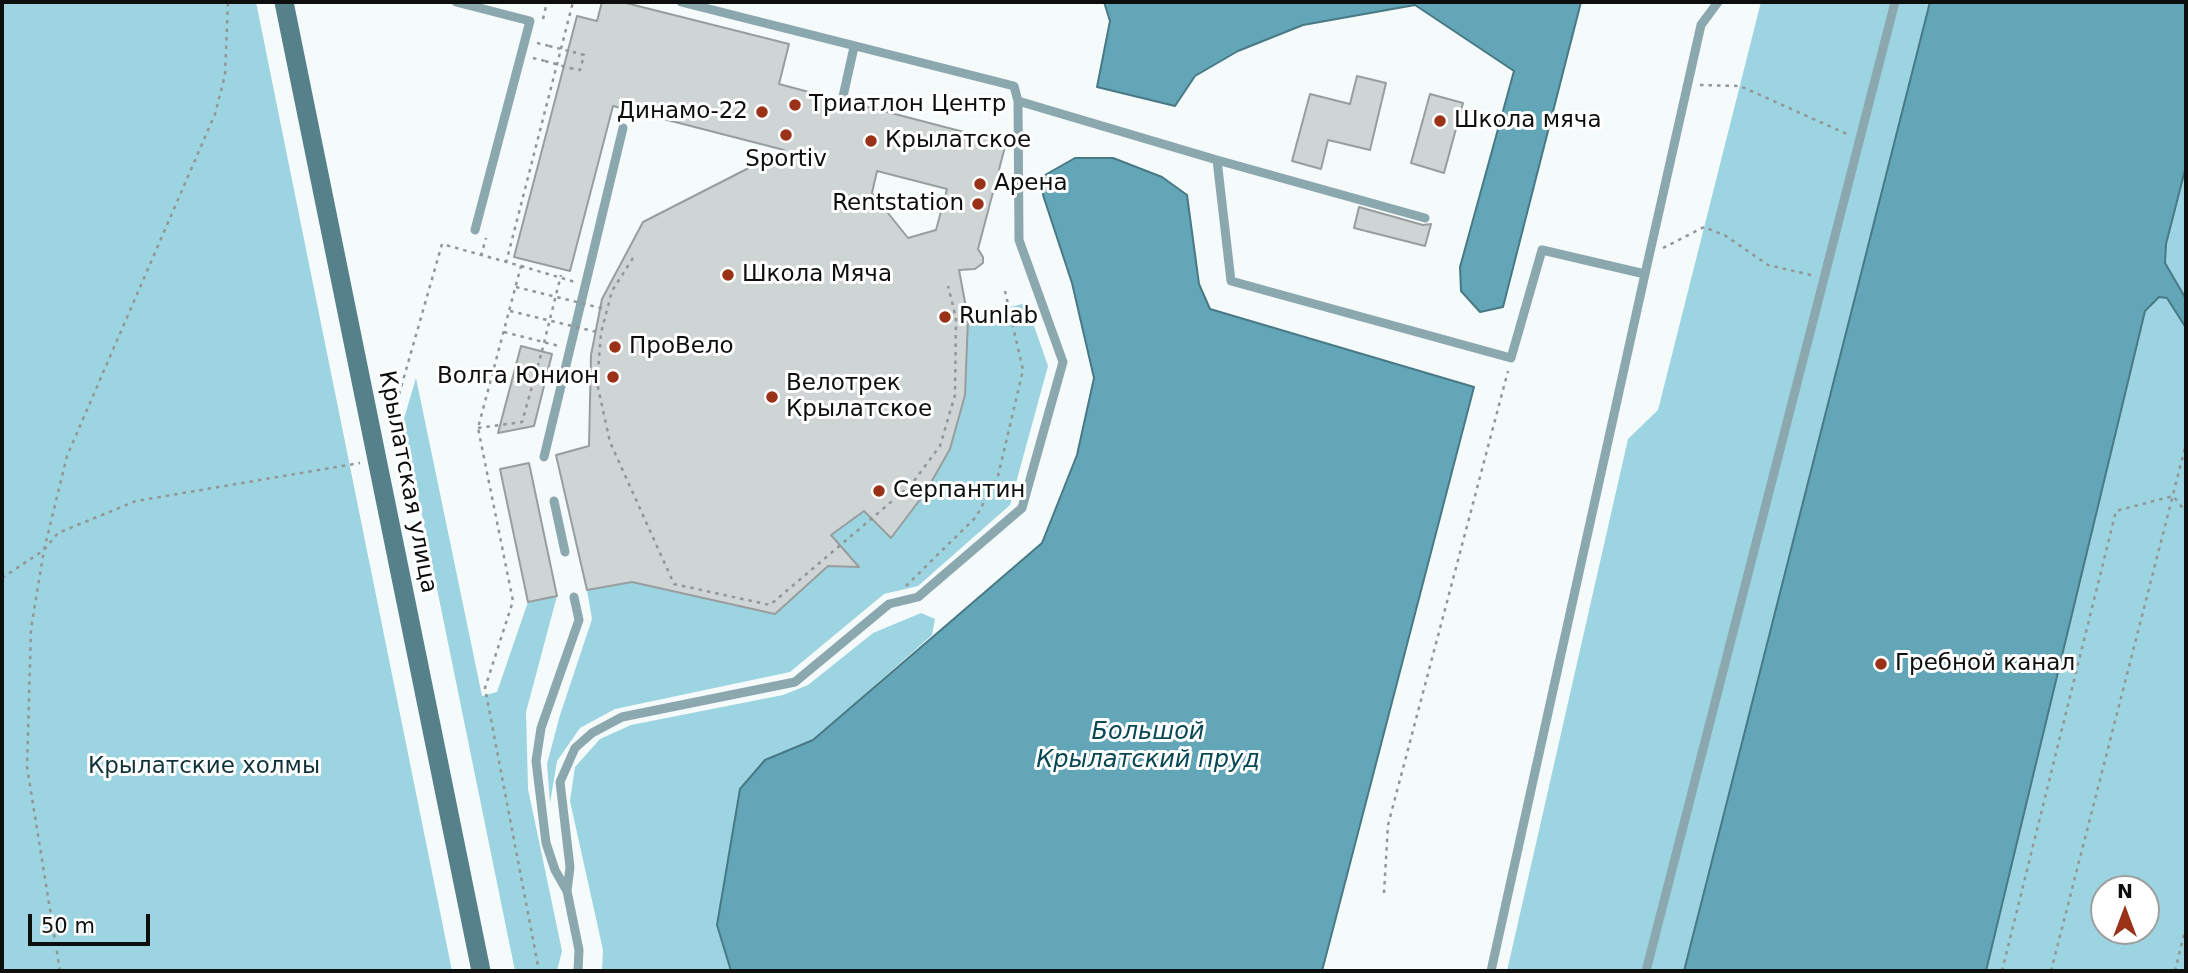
<!DOCTYPE html>
<html>
<head>
<meta charset="utf-8">
<style>
  body { margin:0 }
  #map { position:relative; width:2188px; height:973px; overflow:hidden; background:#f5fafb; font-family:"DejaVu Sans",sans-serif }
  canvas { display:block }
  .frame { position:absolute; inset:0; border:4px solid #0d0f0f; pointer-events:none }
  .north { position:absolute; left:2090px; top:875px; width:70px; height:70px; box-sizing:border-box; background:#fff; border:2px solid #9e9f9f; border-radius:50%; rotate:0deg; font-size:19px; font-weight:700; line-height:28px; text-align:center; color:#0d0f0f }
  .north::after { content:''; display:block; margin:auto; width:24px; height:32px; background:#9a3218; clip-path:polygon(50% 0,100% 100%,50% 72%,0 100%) }
  .scale { position:absolute; left:28px; top:914px; width:122px; height:32px; box-sizing:border-box; border:4px solid #0d0f0f; border-top:0; padding-left:9px; font-size:21px; line-height:24px; white-space:nowrap; color:#0d0f0f; -webkit-text-stroke:5px #fff; paint-order:stroke }
</style>
</head>
<body>
<div id="map">
<canvas width="2188" height="973"></canvas>
<div class="frame"></div>
<div class="north">N</div>
<div class="scale">50 m</div>
</div>
<script>
const ctx = document.querySelector('canvas').getContext('2d');
ctx.lineJoin = 'round';
function paint(path, color) {
  ctx.fillStyle = color;
  ctx.fill(path, 'evenodd');
}
function shape(rows) {
  const path = new Path2D();
  for (const r of rows) {
    path.moveTo(r[0], r[1]);
    for (let i = 2; i < r.length; i += 2) path.lineTo(r[i], r[i + 1]);
  }
  return path;
}
function trace(path, color, width, dash) {
  ctx.strokeStyle = color;
  ctx.lineWidth = width;
  ctx.lineCap = dash ? 'butt' : 'round';
  ctx.setLineDash(dash || []);
  ctx.stroke(path);
}
function label(font, color, halo, rows, align = 'center') {
  ctx.font = font + ' "DejaVu Sans",sans-serif';
  ctx.lineWidth = 6;
  ctx.setLineDash([]);
  ctx.textBaseline = 'middle';
  ctx.strokeStyle = halo;
  ctx.fillStyle = color;
  for (const [text, x, y, turn = 0] of rows) {
    ctx.save();
    ctx.translate(x, y);
    ctx.rotate((+turn || 0) * Math.PI / 180);
    ctx.textAlign = isNaN(turn) ? turn : align;
    if (halo) ctx.strokeText(text, 0, 0);
    ctx.fillText(text, 0, 0);
    ctx.restore();
  }
}
paint(shape([
  [2,2,256,2,452,971,2,971],
  [1761,2,2186,2,2186,971,1507,971,1628,439,1658,410],
  [2104,889,2146,889,2146,931,2104,931],
  [1026,303,1048,366,1010,505,918,586,884,594,790,672,615,709,580,728,557,761,550,803,547,764,560,715,592,619,587,590,632,582,775,614,828,566,858,567,831,535,864,511,891,538,965,395,968,318],
  [416,378,482,696,497,692,528,602,557,596,526,712,528,789,562,951,557,971,515,971,403,422],
  [921,613,935,619,932,635,813,740,765,760,717,925,731,971,602,971,603,950,570,801,575,767,600,739,631,725,783,695,808,685,873,633]
]), '#9cd4e2');
const water = shape([
  [1104,2,1581,2,1503,307,1480,312,1461,291,1460,267,1514,71,1415,5,1303,25,1238,51,1195,76,1175,106,1097,87,1110,21,1104,2],
  [1930,2,2186,2,2186,166,2166,244,2165,263,2186,299,2186,328,2167,298,2159,297,2145,311,1986,971,1684,971,1930,2],
  [1075,158,1113,158,1162,177,1187,195,1199,284,1210,309,1474,387,1322,971,731,971,717,925,740,789,765,760,813,740,1042,543,1077,455,1094,378,1072,283,1043,195,1045,175,1075,158]
]);
paint(water, '#62a6b7');
trace(water, '#487985', 2);
const building = shape([
  [602,2,622,2,789,44,779,84,835,99,840,108,849,102,1006,143,978,249,983,257,983,263,975,269,959,270,968,318,965,395,950,449,925,493,891,538,864,511,831,535,859,567,828,566,775,614,632,582,587,590,556,455,589,446,591,355,602,299,643,222,784,150,613,106,570,271,514,257,577,16,597,21,602,2],
  [877,171,947,189,936,230,908,238,872,193,877,171],
  [1357,76,1386,83,1370,150,1328,140,1321,169,1292,161,1310,94,1350,104,1357,76],
  [1430,94,1463,103,1444,173,1411,163,1430,94],
  [1359,207,1423,225,1431,224,1425,246,1354,228,1359,207],
  [521,346,552,354,534,426,498,433,521,346],
  [529,463,557,596,528,602,500,469,529,463]
]);
paint(building, '#cfd4d5');
trace(building, '#989d9e', 2);
trace(shape([
  [543,19,547,2],
  [537,43,549,46],
  [533,58,545,61],
  [570,68,580,70,584,55,573,52],
  [1700,85,1740,86,1847,134],
  [1663,248,1704,227,1726,236,1768,265,1811,275],
  [481,256,486,238],
  [633,258,612,291,601,333,597,383,610,442,674,584,770,605,911,485,940,446,955,395,956,318,948,286],
  [506,263,573,2],
  [521,266,575,282],
  [504,332,559,346],
  [392,419,442,244,521,266,478,428,513,601,485,688,539,971],
  [478,428,522,422,542,351],
  [2,578,44,550,58,533,136,501,360,463],
  [906,586,976,517,998,476,1023,370,1005,291],
  [1384,893,1388,825,1508,371],
  [60,971,27,767,31,629,44,550,67,456,215,114,225,75,228,2],
  [2002,971,2116,511,2173,496,2186,512],
  [2051,971,2186,444],
  [2175,971,2186,926]
]), '#939697', 2.5, [3.5, 5]);
trace(shape([
  [456,2,530,21,475,230],
  [842,101,854,47],
  [1018,101,1217,160,1231,281,1511,358,1542,250,1645,274,1701,25,1718,2],
  [1217,160,1425,218],
  [544,457,623,128],
  [554,501,565,552],
  [567,891,555,870,546,843,536,761,541,728,579,620,574,597],
  [578,971,579,950,567,891,570,867,560,782,575,748,592,733,622,717,795,682,889,604,918,597,1022,508,1063,362,1019,240,1018,101,1014,86,681,2],
  [1491,971,1645,274],
  [1646,971,1895,2]
]), '#8ca8af', 9);
trace(shape([
  [284,2,481,971]
]), '#56818b', 19);
trace(shape([
  [549,46,573,52],
  [545,61,570,68],
  [516,287,605,309],
  [510,311,601,333],
  [542,351,561,275]
]), '#939697', 2.5, [3.5, 5]);
for (const [x, y, r, color] of [
  [795,105,7,"#9a3218"],
  [762,112,7,"#9a3218"],
  [1440,121,7,"#9a3218"],
  [786,135,7,"#9a3218"],
  [871,141,7,"#9a3218"],
  [980,184,7,"#9a3218"],
  [978,204,7,"#9a3218"],
  [728,275,7,"#9a3218"],
  [945,317,7,"#9a3218"],
  [615,347,7,"#9a3218"],
  [613,377,7,"#9a3218"],
  [772,397,7,"#9a3218"],
  [879,491,7,"#9a3218"],
  [1881,664,7,"#9a3218"]
]) {
  const dot = new Path2D();
  dot.arc(x, y, r, 0, 2 * Math.PI);
  ctx.fillStyle = color;
  ctx.fill(dot);
  trace(dot, '#fff', 2.5);
}
label('23px', '#0d0f0f', '#fff', [
  ["Триатлон Центр",809,105],
  ["Динамо-22",748,112,"right"],
  ["Школа мяча",1454,121],
  ["Крылатское",885,141],
  ["Sportiv",786,160,"center"],
  ["Арена",994,184],
  ["Rentstation",964,204,"right"],
  ["Школа Мяча",742,275],
  ["Runlab",959,317],
  ["ПроВело",629,347],
  ["Волга Юнион",599,377,"right"],
  ["Велотрек",786,384],
  ["Крылатское",786,410],
  ["Серпантин",893,491],
  ["Гребной канал",1895,664]
], 'left');
label('23px', '#0d0f0f', '#fff', [
  ["Крылатская улица",407,482,79]
]);
label('23px', '#0f3139', '#fff', [
  ["Крылатские холмы",204,767]
]);
label('italic 24px', '#084854', '#fff', [
  ["Большой",1148,733],
  ["Крылатский пруд",1148,761]
]);
</script>
</body>
</html>
